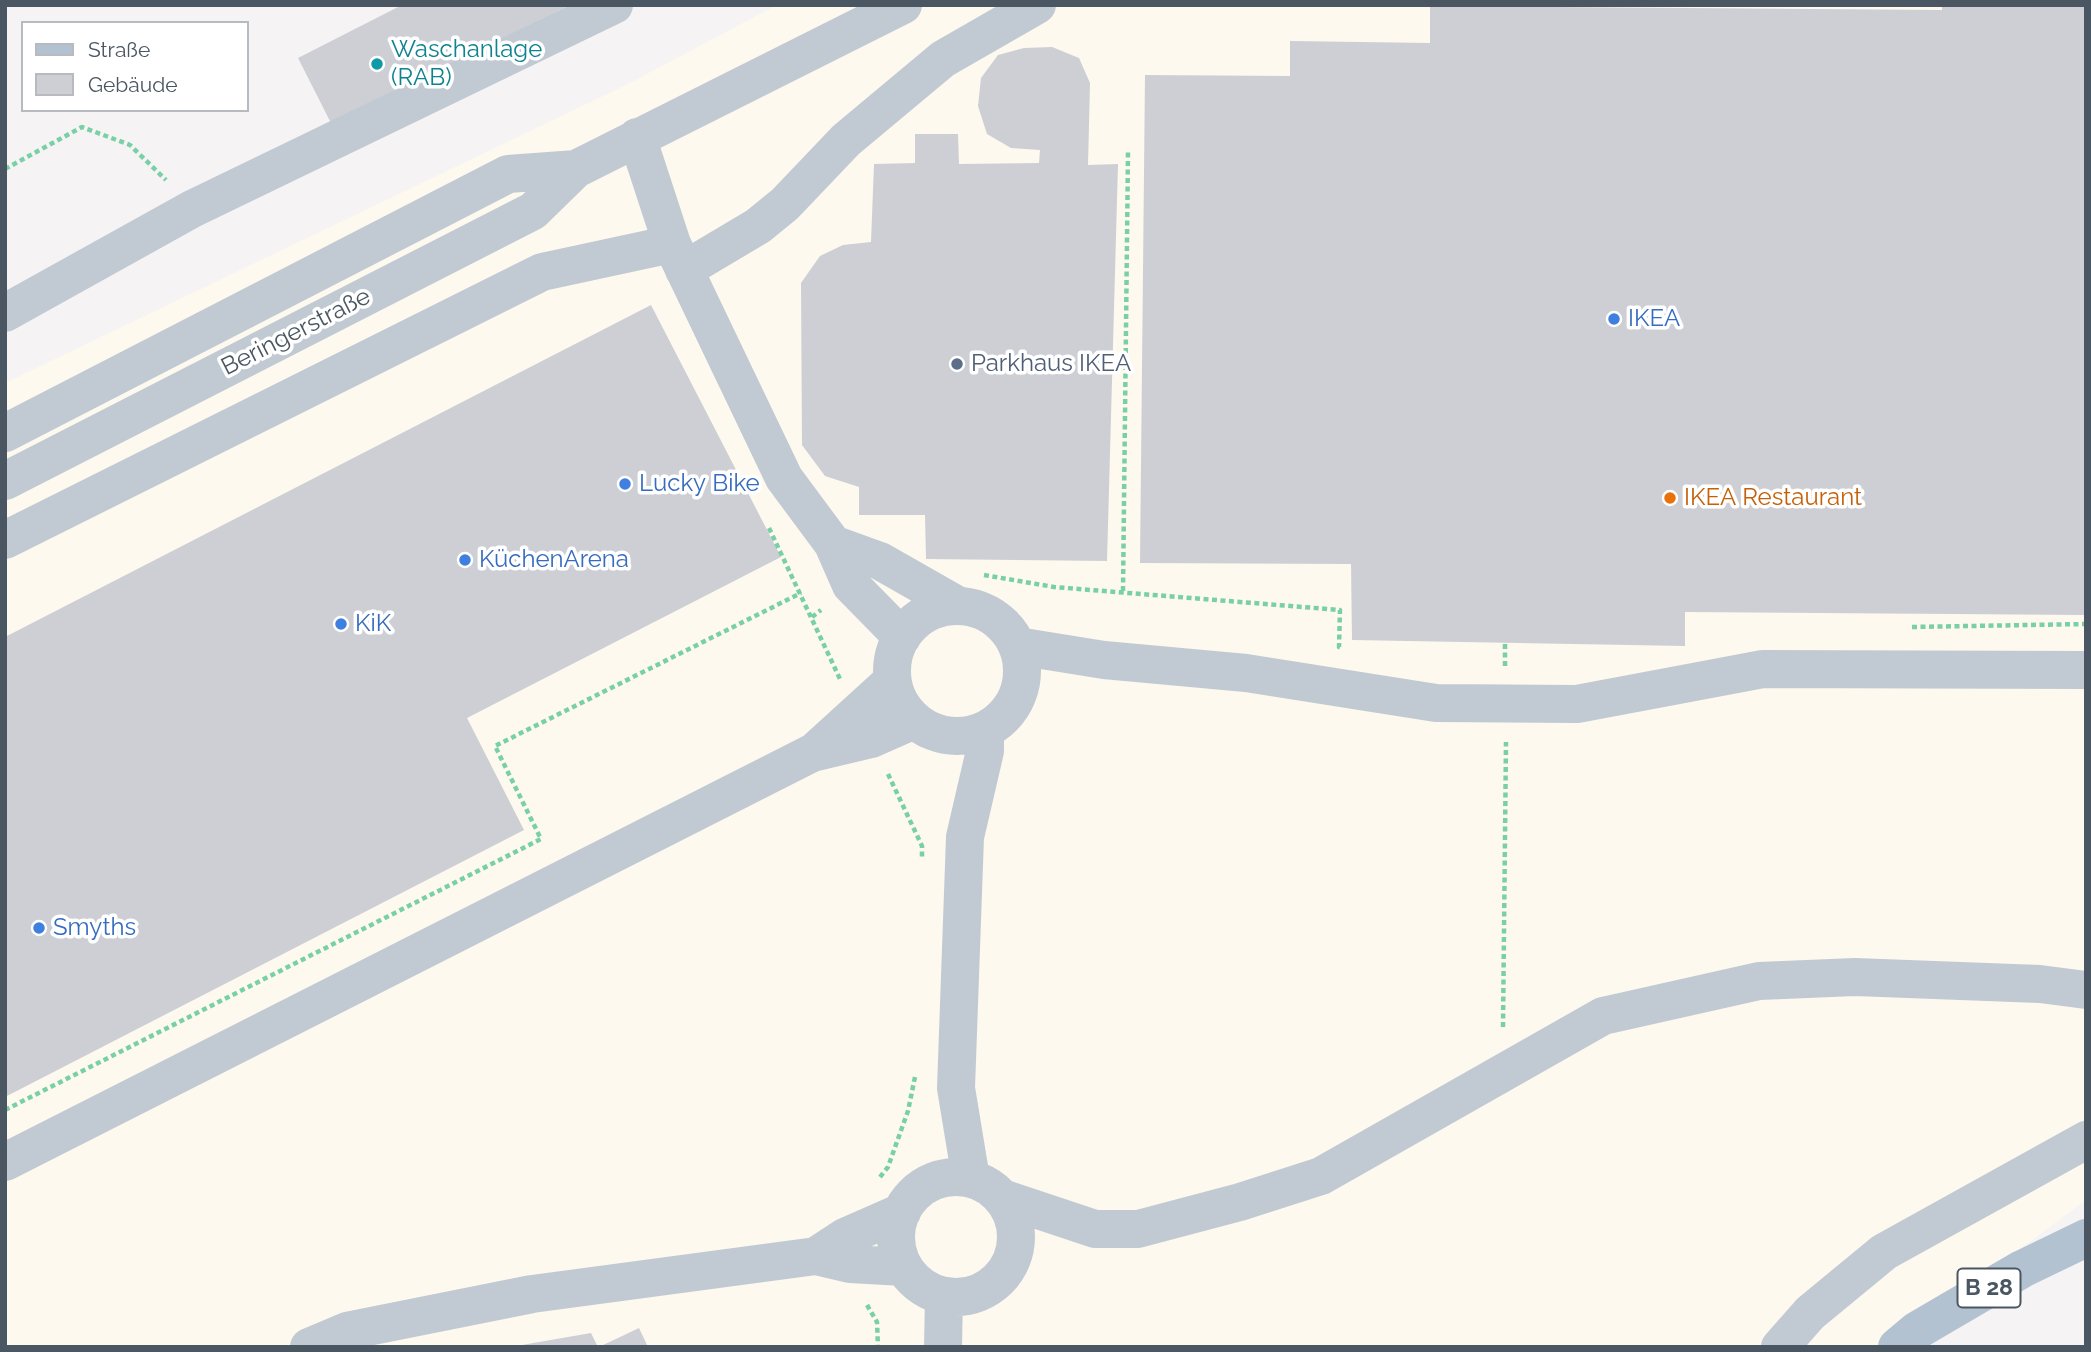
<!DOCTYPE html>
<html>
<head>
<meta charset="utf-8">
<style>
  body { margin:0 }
  #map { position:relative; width:2091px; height:1352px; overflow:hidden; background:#f5f3f3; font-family:Raleway,sans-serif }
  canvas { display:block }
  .frame { position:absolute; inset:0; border:7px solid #4a5661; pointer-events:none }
  .legend { position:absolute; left:21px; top:21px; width:228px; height:91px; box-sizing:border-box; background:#fff; border:2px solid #b7bbc0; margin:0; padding:9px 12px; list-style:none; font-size:21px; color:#4a5661 }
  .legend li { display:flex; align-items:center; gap:14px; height:35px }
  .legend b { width:35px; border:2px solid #b7bbc0 }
</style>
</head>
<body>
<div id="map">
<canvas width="2091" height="1352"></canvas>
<div class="frame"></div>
<ul class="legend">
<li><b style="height:9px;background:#b3c2d1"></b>Straße</li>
<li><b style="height:19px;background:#cdcfd5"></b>Gebäude</li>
</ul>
</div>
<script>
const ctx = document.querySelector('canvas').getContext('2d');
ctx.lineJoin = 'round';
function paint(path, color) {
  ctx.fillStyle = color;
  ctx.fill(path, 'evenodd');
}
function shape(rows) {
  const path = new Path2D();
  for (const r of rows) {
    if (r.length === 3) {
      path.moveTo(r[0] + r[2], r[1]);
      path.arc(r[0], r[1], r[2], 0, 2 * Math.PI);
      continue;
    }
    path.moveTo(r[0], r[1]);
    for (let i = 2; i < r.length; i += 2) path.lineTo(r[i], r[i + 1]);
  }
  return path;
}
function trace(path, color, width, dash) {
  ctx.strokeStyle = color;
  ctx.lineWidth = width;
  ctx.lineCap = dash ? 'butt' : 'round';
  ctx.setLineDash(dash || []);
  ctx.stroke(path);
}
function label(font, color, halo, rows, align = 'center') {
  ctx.font = font + ' Raleway,sans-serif';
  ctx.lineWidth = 7;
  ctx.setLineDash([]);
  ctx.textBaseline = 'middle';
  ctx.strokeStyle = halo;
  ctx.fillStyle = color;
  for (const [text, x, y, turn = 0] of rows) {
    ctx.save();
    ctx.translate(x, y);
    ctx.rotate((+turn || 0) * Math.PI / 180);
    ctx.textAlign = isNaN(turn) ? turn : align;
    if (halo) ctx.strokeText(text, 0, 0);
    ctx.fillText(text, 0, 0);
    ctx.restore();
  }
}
paint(shape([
  [777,5,2086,5,2086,1200,1889,1347,5,1347,5,383,628,84]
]), '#fdf9ef');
paint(shape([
  [402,5,570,5,332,125,298,58],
  [1942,5,2086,5,2086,615,1685,612,1685,646,1352,640,1351,564,1140,563,1145,75,1290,76,1290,41,1430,43,1430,6,1942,10],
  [1052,47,1079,58,1090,83,1088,165,1118,164,1107,561,926,559,925,515,859,515,859,487,825,476,802,445,801,283,820,256,843,245,871,242,874,164,915,163,915,134,958,134,959,164,1039,163,1040,150,1011,148,987,134,978,106,981,78,998,55,1024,48],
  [651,305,781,557,467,718,524,830,5,1097,5,637],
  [639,1328,648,1347,599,1347],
  [591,1333,598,1347,522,1347,522,1345]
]), '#cdcfd5');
trace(shape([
  [5,169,82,127,130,145,166,180],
  [769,528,840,679],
  [984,575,1054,587,1340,610,1339,647,1342,648],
  [1123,591,1128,152],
  [812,617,821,610],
  [1912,627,2086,624],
  [1505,644,1505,667],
  [888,774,922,846,922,859],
  [1503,1027,1506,742],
  [5,1110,541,839,495,746,801,593],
  [880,1177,888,1167,908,1111,915,1077],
  [867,1305,877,1322,878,1347]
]), '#7ad0a6', 4.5, [5, 3.5]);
trace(shape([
  [637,137,672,244,784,478,833,544,851,585,902,637],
  [684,270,758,226,785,204,846,140,943,59,1037,5],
  [5,313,192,209,614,5],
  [5,433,508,174,576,169],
  [5,481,533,211,576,169,903,5],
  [5,540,542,272,672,244],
  [833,544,880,561,959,606],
  [957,671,65],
  [1017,646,1104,660,1246,673,1436,703,1577,704,1763,669,2086,670],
  [814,752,892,681],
  [5,1162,812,753,871,739,914,720],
  [956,1237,60],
  [971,1179,956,1088,965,837,985,751,985,731],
  [1002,1198,1095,1229,1138,1229,1240,1202,1321,1176,1603,1016,1759,981,1855,977,2040,984,2086,990],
  [816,1256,845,1237,902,1212],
  [309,1347,347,1331,532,1294,816,1256,850,1264,904,1267],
  [943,1347,944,1296],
  [1780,1347,1810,1313,1884,1252,2086,1140]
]), '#c1cad2', 38);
trace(shape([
  [1897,1347,1916,1331,2022,1269,2086,1238]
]), '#b3c2d1', 38);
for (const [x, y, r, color] of [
  [377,64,7,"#0f9aa8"],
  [1614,319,7,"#3f7fe0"],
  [957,364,7,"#5c6f8a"],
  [625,484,7,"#3f7fe0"],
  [1670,498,7,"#e8710a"],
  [465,560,7,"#3f7fe0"],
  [341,624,7,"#3f7fe0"],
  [39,928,7,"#3f7fe0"]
]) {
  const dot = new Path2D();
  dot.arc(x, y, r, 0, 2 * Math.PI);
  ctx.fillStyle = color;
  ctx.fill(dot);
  trace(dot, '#fff', 2.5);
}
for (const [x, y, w] of [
  [1989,1288,63]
]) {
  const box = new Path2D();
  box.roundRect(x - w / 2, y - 19.5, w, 39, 5);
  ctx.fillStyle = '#fff';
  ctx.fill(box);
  trace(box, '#4a5661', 2);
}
label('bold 23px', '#4a5661', null, [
  ["B 28",1989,1288]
]);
label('24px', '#0d838f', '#fff', [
  ["Waschanlage",391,50],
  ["(RAB)",391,78]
], 'left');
label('24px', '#366cbe', '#fff', [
  ["IKEA",1628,319],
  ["Lucky Bike",639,484],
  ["KüchenArena",479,560],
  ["KiK",355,624],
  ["Smyths",53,928]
], 'left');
label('24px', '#4a5661', '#fff', [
  ["Beringerstraße",296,332,-27]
]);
label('24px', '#4e5e75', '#fff', [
  ["Parkhaus IKEA",971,364]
], 'left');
label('24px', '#c56008', '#fff', [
  ["IKEA Restaurant",1684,498]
], 'left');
</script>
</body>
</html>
